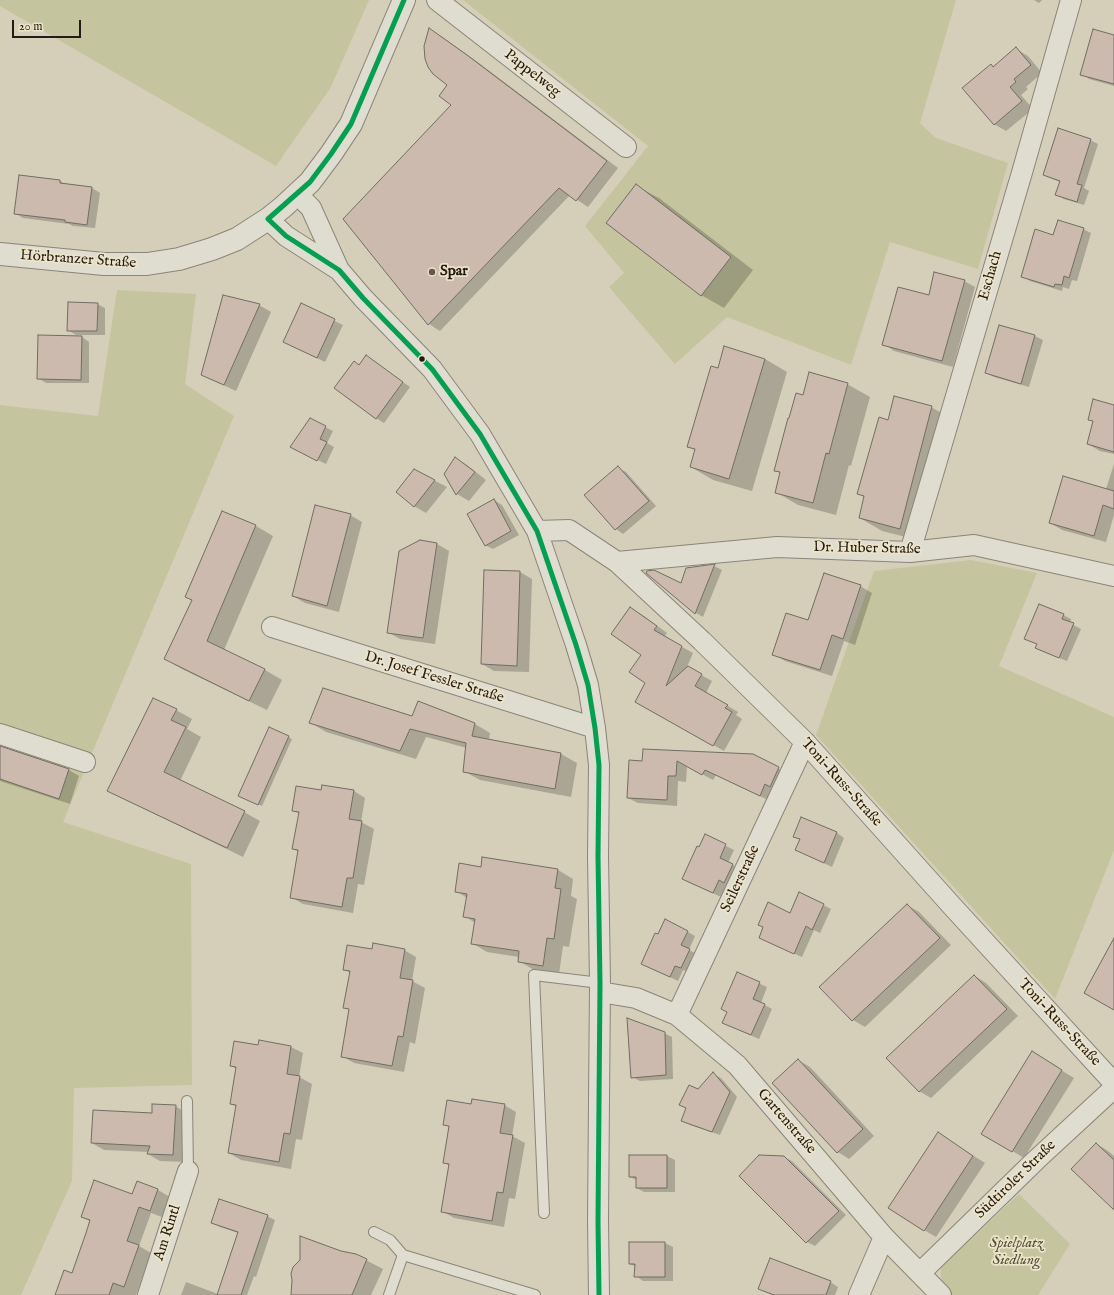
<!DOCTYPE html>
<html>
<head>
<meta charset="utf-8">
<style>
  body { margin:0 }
  #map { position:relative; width:1114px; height:1295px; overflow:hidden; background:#d5cfb9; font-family:"IM FELL English",serif }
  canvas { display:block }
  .scale { position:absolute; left:12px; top:20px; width:69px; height:18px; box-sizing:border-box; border:2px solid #261a14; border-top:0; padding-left:5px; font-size:12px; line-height:14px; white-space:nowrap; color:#261a14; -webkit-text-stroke:3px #ece4c9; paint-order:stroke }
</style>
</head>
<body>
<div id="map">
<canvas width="1114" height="1295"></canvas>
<div class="scale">20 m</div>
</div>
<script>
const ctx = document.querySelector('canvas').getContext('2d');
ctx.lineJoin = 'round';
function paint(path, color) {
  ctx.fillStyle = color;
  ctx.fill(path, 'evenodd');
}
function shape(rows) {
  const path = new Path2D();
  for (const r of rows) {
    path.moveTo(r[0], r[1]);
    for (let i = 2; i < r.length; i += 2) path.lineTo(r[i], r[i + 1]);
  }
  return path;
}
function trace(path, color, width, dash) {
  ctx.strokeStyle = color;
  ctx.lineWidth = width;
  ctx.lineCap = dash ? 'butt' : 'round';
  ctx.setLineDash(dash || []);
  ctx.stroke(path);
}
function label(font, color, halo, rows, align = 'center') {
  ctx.font = font + ' "IM FELL English",serif';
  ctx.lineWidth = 3.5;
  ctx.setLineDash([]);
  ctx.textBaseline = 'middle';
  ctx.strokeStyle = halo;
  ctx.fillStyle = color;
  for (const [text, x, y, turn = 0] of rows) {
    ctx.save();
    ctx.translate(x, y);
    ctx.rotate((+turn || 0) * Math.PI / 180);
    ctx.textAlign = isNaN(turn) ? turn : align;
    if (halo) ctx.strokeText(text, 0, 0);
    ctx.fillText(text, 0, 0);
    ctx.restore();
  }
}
paint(shape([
  [0,0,369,0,331,87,276,166,0,6],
  [463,0,956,0,920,123,936,138,1008,163,978,269,890,242,851,365,727,317,675,364,609,287,624,273,585,226,648,146],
  [117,290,196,294,185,384,234,416,63,822,191,864,192,1085,74,1088,72,1181,21,1295,0,1295,0,405,98,416],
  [971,560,1037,573,999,666,1114,717,1114,850,1055,999,816,735,874,571],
  [1019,1194,1070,1244,1038,1295,951,1295,941,1284,941,1268,945,1263]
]), '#c4c59e');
paint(shape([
  [1034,0,1042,0,1039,3],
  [430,30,441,36,479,63,618,168,588,207,570,195,440,331,429,324,452,105,448,85],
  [1114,36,1114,86,1089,79,1082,74],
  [1016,49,1028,56,1042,73,1026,87,1028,89,1021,95,1033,109,1006,131,994,124,994,67],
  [1090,140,1098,144,1084,188,1089,191,1084,205,1064,199,1057,195,1060,182,1052,179,1044,175],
  [60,181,67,185,92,188,100,193,95,228,73,226,69,224,23,218,15,213],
  [636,186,659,198,753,270,724,308,701,295],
  [1083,229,1091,233,1077,281,1072,280,1069,289,1063,287,1062,291,1030,281,1022,276,1054,236],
  [964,281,975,287,953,367,894,351,884,344,929,296],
  [97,304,105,308,105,335,76,335,68,330],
  [259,305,271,312,236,391,214,381,202,375],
  [301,305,343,325,325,362,284,342],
  [1000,326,1035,336,1043,340,1029,387,994,377,986,373],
  [82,337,89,342,89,383,46,383,38,378],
  [366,356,410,387,384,423,376,418,359,366],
  [765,359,787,372,752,491,713,480,691,467,696,451,688,446,718,369],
  [847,384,870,397,851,466,849,465,836,515,798,505,776,492,781,473,775,470,803,396],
  [1114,406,1114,454,1100,451,1088,444,1094,422,1089,419],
  [931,407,954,420,922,541,882,531,860,518,865,498,859,494,888,421],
  [325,427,333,431,327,443,334,447,326,464,299,451],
  [455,458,467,465,486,480,469,501,457,494,445,474],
  [1114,464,1114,515,1106,542,1062,530,1050,523,1106,489],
  [618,468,626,472,656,506,623,534,616,529],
  [414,470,447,487,426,513,414,506],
  [494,500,502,505,519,535,493,549,485,545],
  [222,512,256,526,273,536,224,650,265,670,282,680,267,710,182,669,165,659,193,601,186,597],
  [350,515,362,522,339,612,305,603,293,596],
  [437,544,449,551,435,644,400,639,388,632],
  [714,566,722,570,703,617,696,613,647,573,682,584],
  [485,571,520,572,532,579,529,672,494,671,482,664],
  [860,586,872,593,855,645,844,641,832,676,785,661,773,654,809,622],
  [630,608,641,614,667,633,664,637,693,653,687,667,712,681,706,693,738,712,736,715,742,719,724,751,636,701,647,683,642,655],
  [1063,615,1071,619,1070,623,1081,629,1067,661,1044,652,1036,648,1038,645,1026,639],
  [176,710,192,719,187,729,201,737,180,781,244,812,260,821,243,857,124,799,109,790],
  [412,718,475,724,490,733,489,740,561,754,577,763,571,797,480,780,464,771,467,748,426,737,416,759,326,732,311,723],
  [270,728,292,739,262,806,243,797],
  [0,745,1,748,69,770,79,776,70,804,0,781],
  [752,755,789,774,770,801,716,775,713,780,687,766,686,782,678,781,677,806,638,803,628,798,643,762],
  [354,791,365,798,361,822,374,829,364,885,358,884,353,913,303,904,291,897,299,852,293,849,299,814,293,810],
  [802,818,837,833,844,838,832,867,796,850,800,840,794,836],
  [706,836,734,850,728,863,741,869,733,886,727,884,721,897,691,883],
  [558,870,573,879,571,896,577,899,569,947,563,946,559,974,534,970,519,961,519,957,487,952,472,943,475,923,465,916,467,898,456,891],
  [823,905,831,909,820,933,814,930,802,957,768,942,791,914],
  [907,905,919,912,951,945,865,1027,853,1020],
  [688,932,695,936,689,950,697,954,689,972,683,970,678,981,650,968],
  [372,950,404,950,416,957,412,981,425,988,415,1044,410,1042,404,1072,354,1063,342,1056,350,1010,344,1007,350,973,344,969],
  [738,974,767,987,761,1003,772,1009,759,1039,723,1023,728,1012],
  [975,976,986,983,1018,1016,931,1098,919,1091],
  [664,1033,672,1037,673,1079,640,1081,632,1077],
  [260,1041,291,1047,303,1053,299,1077,312,1084,302,1140,296,1139,291,1169,241,1160,229,1153,237,1107,231,1104,237,1069,231,1066,259,1046],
  [798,1060,810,1067,874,1136,849,1159,838,1152],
  [1044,1060,1074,1078,1024,1158,983,1133],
  [713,1074,721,1078,737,1097,720,1135,690,1125,682,1120,688,1108,699,1090],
  [472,1105,504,1105,516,1112,512,1136,525,1143,515,1199,509,1198,504,1227,454,1218,442,1211,449,1166,444,1162,450,1128,444,1124],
  [175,1106,187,1113,185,1162,160,1161,148,1154,149,1152,104,1150,92,1143,153,1114],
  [950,1141,985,1163,936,1237,924,1230],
  [1097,1144,1108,1151,1114,1156,1114,1208],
  [667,1156,675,1160,675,1192,644,1192,637,1188,637,1180,630,1177],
  [784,1157,792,1161,846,1215,815,1246,807,1242],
  [138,1182,158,1190,170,1197,162,1217,151,1213,139,1246,151,1253,136,1295,58,1295,72,1274,91,1222,82,1217,133,1196],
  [267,1216,275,1220,256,1277,254,1276,247,1295,181,1295,186,1282,218,1294,238,1233,220,1227,213,1223],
  [630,1243,665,1243,673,1247,673,1281,643,1281,636,1276,636,1267,630,1264],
  [340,1252,356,1255,383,1269,371,1295,291,1295,292,1291],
  [830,1282,838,1287,835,1295,772,1295,760,1289]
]), '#0003');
const building = shape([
  [429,28,467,55,607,161,576,201,559,188,428,325,343,219,451,105,439,96,447,85,433,74,428,67,425,59,424,46,429,28],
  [1093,29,1114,35,1114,84,1080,75,1093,29],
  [1016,47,1031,65,1014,79,1016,82,1010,87,1022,101,994,125,962,88,991,64,993,67,1016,47],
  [1058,128,1091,139,1077,184,1082,185,1077,202,1055,195,1060,181,1043,175,1058,128],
  [19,175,60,180,60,183,92,187,87,225,65,222,65,220,14,214,19,175],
  [636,184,731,257,701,296,606,223,636,184],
  [1058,220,1084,228,1069,278,1064,276,1062,285,1055,284,1054,287,1021,277,1035,229,1053,235,1058,220],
  [934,272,965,280,942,361,882,345,898,287,929,295,934,272],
  [223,295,260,304,224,385,201,375,223,295],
  [68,302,98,303,97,331,67,331,68,302],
  [301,303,335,319,317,358,283,342,301,303],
  [999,325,1035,335,1021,384,985,373,999,325],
  [38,335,82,336,81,380,37,379,38,335],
  [724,346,765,359,729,479,690,467,695,449,687,447,711,366,718,368,724,346],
  [366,355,403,382,376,419,334,388,354,361,359,365,366,355],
  [809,372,848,383,829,454,826,453,813,503,775,493,780,472,774,471,788,418,789,418,796,393,803,395,809,372],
  [894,396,932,406,900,529,859,518,864,496,857,494,879,417,888,420,894,396],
  [1093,399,1114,405,1114,452,1087,444,1093,421,1088,420,1093,399],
  [310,418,326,426,320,439,327,442,317,461,290,447,310,418],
  [455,457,475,472,456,495,444,474,455,457],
  [618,466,649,501,615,530,584,495,618,466],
  [414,469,435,480,414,507,396,492,414,469],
  [1063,476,1114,491,1114,509,1103,505,1094,536,1049,523,1063,476],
  [494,499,511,531,485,546,467,514,494,499],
  [315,505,351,514,327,606,292,596,315,505],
  [222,511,256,525,207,641,265,669,249,701,164,659,192,600,185,597,222,511],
  [420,540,437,543,423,638,387,633,399,551,420,540],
  [715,564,695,614,646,573,647,571,654,570,681,583,686,568,715,564],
  [484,570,520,571,517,666,481,664,484,570],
  [824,573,861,585,843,639,832,635,820,670,772,655,786,613,808,620,824,573],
  [1039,604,1064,614,1062,619,1074,623,1059,658,1035,648,1037,644,1024,639,1039,604],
  [630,607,657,626,654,630,682,646,666,686,688,666,702,674,695,686,728,705,725,708,732,712,713,746,635,702,645,683,629,672,641,655,611,634,630,607],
  [323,688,412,716,418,701,475,723,472,736,561,753,555,789,463,772,466,743,410,729,400,751,309,723,323,688],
  [153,698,177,709,171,720,186,727,164,772,245,811,227,848,107,791,153,698],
  [269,727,289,736,258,805,238,796,269,727],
  [0,746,69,769,59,799,0,779,0,746],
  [643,749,753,754,779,767,770,787,765,784,760,796,705,770,702,775,677,761,676,776,668,776,667,800,627,798,629,760,642,761,643,749],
  [322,785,354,790,349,819,362,821,353,878,347,878,342,907,290,898,298,850,292,849,299,812,292,811,296,786,321,790,322,785],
  [801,817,837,832,824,863,795,850,800,839,793,837,801,817],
  [705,834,726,844,720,858,733,864,724,883,719,880,713,893,682,879,697,846,699,847,705,834],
  [482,857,558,869,555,888,561,889,554,939,547,938,543,966,518,962,519,951,471,944,475,919,463,917,467,894,455,892,459,863,481,867,482,857],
  [799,892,824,904,812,930,806,926,794,954,759,938,763,927,758,925,768,902,790,913,799,892],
  [907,904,940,938,852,1021,819,987,907,904],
  [665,919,688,931,681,945,690,949,681,968,675,966,670,977,641,964,655,933,658,934,665,919],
  [1114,938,1114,1010,1084,993,1114,938],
  [373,943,405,949,400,978,413,980,403,1037,398,1036,392,1066,341,1057,349,1009,343,1008,350,971,343,970,347,945,372,949,373,943],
  [737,972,760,982,753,999,765,1004,751,1035,722,1023,727,1012,721,1009,737,972],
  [974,975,1007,1009,919,1092,886,1058,974,975],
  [627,1018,665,1032,666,1075,631,1078,627,1018],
  [259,1040,291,1046,287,1074,300,1076,290,1134,284,1133,279,1162,228,1153,236,1105,230,1104,236,1067,230,1066,234,1041,258,1045,259,1040],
  [1032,1051,1062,1070,1012,1152,981,1134,1032,1051],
  [798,1059,863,1129,837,1153,772,1083,798,1059],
  [713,1072,730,1092,712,1132,681,1121,686,1108,679,1105,689,1085,698,1089,713,1072],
  [472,1099,505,1104,500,1133,513,1135,503,1193,497,1192,492,1221,441,1212,449,1164,443,1163,449,1126,443,1125,447,1100,471,1104,472,1099],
  [152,1104,176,1105,173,1155,147,1154,150,1146,91,1143,93,1110,152,1113,152,1104],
  [938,1132,973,1156,924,1231,888,1208,938,1132],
  [1096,1143,1114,1160,1114,1210,1071,1169,1096,1143],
  [629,1155,667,1155,667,1188,636,1188,636,1177,629,1177,629,1155],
  [759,1155,784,1156,839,1211,806,1243,739,1176,759,1155],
  [94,1180,132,1194,137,1181,158,1189,150,1211,139,1207,127,1241,139,1245,124,1287,113,1283,109,1295,55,1295,64,1270,72,1273,86,1233,90,1220,81,1217,94,1180],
  [219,1199,268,1215,241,1295,217,1295,238,1232,211,1223,219,1199],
  [300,1236,341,1251,356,1254,367,1259,352,1295,291,1295,292,1280,291,1274,293,1267,300,1260,300,1236],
  [629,1242,665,1242,665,1277,634,1277,635,1264,629,1264,629,1242],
  [770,1258,831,1281,826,1295,774,1295,758,1289,770,1258]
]);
paint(building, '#ccbaae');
trace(building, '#716d62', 1);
const service = shape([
  [187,1101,188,1171],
  [544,1213,534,975,600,983],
  [374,1232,390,1240,403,1255,535,1295],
  [389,1295,403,1255]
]);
const minor = shape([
  [437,0,626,147],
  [297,194,311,208,339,270],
  [268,219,286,236,339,270,363,298,432,369,480,434,537,531,576,645,588,685,595,728,599,765,598,856,600,983,598,1221,599,1295],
  [537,531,569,530,617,562,702,641,805,742,952,906,1114,1083],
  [910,552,1023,169,1071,0],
  [617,562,777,547,910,552,974,545,1114,576],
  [272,627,595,728],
  [0,734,85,762],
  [600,992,636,998,677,1015,737,1065,884,1237,941,1295],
  [677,1015,805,742],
  [920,1273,1036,1160,1114,1088],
  [148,1295,188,1171],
  [859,1295,884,1237]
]);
const tertiary = shape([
  [0,254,104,264,147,264,179,259,212,249,237,239,268,219,283,207,310,182,331,154,351,124,404,0]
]);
trace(service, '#8a8578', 12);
trace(minor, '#8a8578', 22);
trace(tertiary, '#8a8578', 24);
trace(service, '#dfdcd0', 10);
trace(minor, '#dfdcd0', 20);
trace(tertiary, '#dfdcd0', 22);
trace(shape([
  [404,0,351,124,331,154,310,182,268,219,286,236,339,270,363,298,432,369,480,434,537,531,576,645,588,685,595,728,599,765,598,856,600,983,598,1221,599,1295]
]), '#059f52', 5);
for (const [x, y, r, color] of [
  [432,272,4,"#63594e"],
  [422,359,3.5,"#261a14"]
]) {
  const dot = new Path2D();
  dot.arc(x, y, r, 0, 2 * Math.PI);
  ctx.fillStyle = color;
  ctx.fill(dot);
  trace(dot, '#ece4c9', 1.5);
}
label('15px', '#261a14', '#ece4c9', [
  ["Pappelweg",532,74,38],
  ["Hörbranzer Straße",78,260,4],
  ["Eschach",991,276,-74],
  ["Dr. Huber Straße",867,549,1],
  ["Dr. Josef Fessler Straße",434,678,17],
  ["Toni-Russ-Straße",841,783,48],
  ["Seilerstraße",741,879,-65],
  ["Toni-Russ-Straße",1059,1023,47],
  ["Gartenstraße",786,1122,49],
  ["Südtiroler Straße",1016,1180,-44],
  ["Am Rintl",168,1233,-72]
]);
label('bold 15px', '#261a14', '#ece4c9', [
  ["Spar",440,272]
], 'left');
label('italic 15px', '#524b36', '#ece4c9', [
  ["Spielplatz",1016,1244],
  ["Siedlung",1016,1261]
]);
</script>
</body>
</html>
